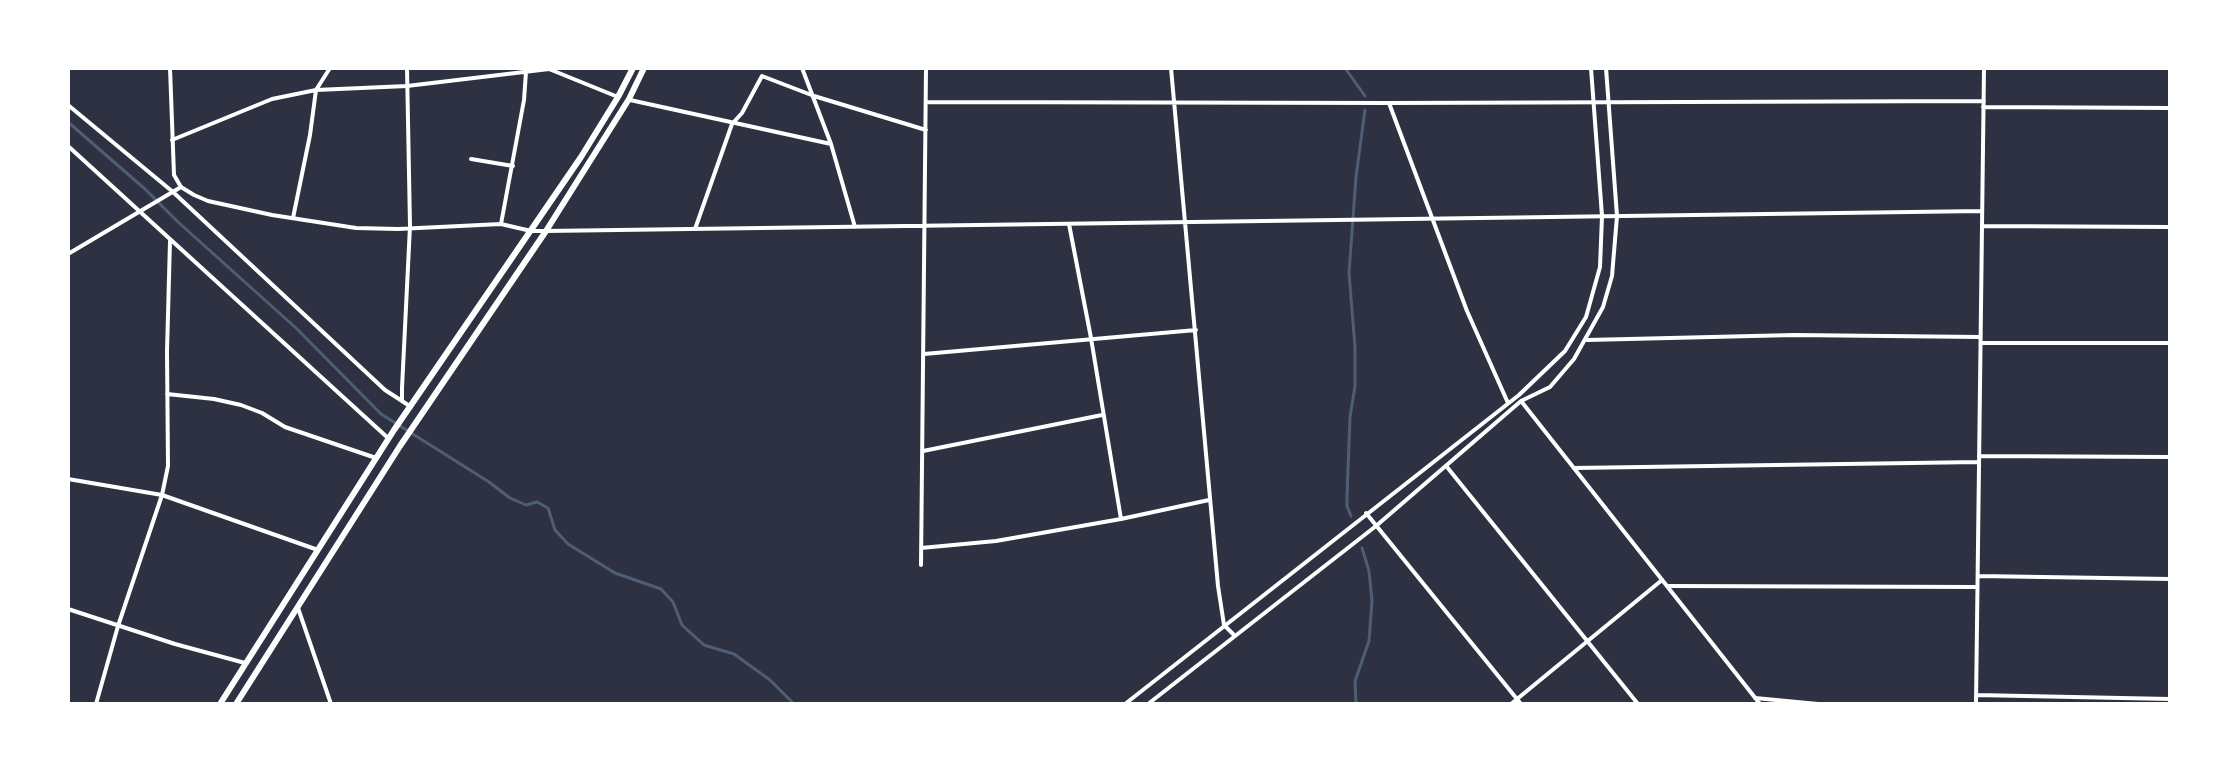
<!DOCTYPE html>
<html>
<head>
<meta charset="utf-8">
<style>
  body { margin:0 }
  #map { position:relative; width:2238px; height:772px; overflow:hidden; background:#2d3142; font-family:"Noto Serif",serif }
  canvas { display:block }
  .frame { position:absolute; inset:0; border:70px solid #fff; pointer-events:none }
</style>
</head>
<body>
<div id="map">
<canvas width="2238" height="772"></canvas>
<div class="frame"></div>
</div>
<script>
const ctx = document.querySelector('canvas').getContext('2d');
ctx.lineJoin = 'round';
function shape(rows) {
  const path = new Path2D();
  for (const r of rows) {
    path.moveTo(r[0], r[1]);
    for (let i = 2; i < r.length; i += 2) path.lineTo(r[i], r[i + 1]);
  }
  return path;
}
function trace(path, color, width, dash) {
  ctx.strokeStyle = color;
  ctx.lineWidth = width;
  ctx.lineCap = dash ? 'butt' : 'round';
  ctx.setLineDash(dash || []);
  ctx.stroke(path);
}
trace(shape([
  [1345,68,1365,96],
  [68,122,145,189,178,222,296,328,381,414,489,482,510,498,526,505,537,502,548,508,555,530,568,544,615,573,661,589,673,602,682,625,704,645,734,654,770,680,794,704],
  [1351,516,1347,506,1347,496,1350,417,1355,386,1355,347,1349,273,1356,177,1365,110],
  [1356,704,1355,681,1369,641,1372,601,1369,571,1362,548]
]), '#4f5d75', 3);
trace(shape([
  [802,68,831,144,855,227],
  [1171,68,1218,586,1224,625,1234,635],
  [630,100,831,144],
  [926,102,1389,103,1984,101],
  [1389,103,1467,311,1508,403],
  [68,105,173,192,385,390,402,401],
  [1983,107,2170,108],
  [172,140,272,99,316,90,407,86,549,69,618,97],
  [68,146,388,438],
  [471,159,513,166],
  [293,218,310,135,316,90,330,68],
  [501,224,524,100,526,72],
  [1069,224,1091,338,1121,519],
  [410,226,402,388,402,401,411,407],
  [1982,226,2170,227],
  [695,229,732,124,742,113,762,76,814,96,926,130],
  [546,231,1982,211],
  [1587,340,1794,335,1980,337],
  [1981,343,2170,343],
  [924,354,1196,330],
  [167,394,214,399,241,405,262,413,285,427,376,458],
  [923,451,1102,415],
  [1979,456,2170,457],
  [1447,467,1638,704],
  [1574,468,1979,462],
  [68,479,162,495,318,550],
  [1366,513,1521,704],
  [921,548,996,541,1121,519,1209,500],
  [921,565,926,68],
  [1978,576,2170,579],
  [1669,586,1977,587],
  [298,608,331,704],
  [68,609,175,644,245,663],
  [1976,695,2170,699],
  [1755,698,1818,704],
  [96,704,118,626,162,495,168,466,167,351,170,241],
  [1511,704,1662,580],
  [1976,704,1984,68]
]), '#fff', 4);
trace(shape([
  [170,68,174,175,181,187,194,195,208,201,272,215,356,228,398,229,501,224,531,231,546,231],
  [407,68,410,226],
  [68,254,181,187],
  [1521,401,1760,704],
  [1125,704,1519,395,1565,351,1586,317,1600,267,1602,216,1591,68],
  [1148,704,1376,526,1521,401,1550,387,1574,359,1603,307,1612,276,1617,216,1606,68]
]), '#fff', 4);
trace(shape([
  [220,704,394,430,581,157,618,97,633,68],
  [236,704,400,446,546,231,629,99,644,68]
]), '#fff', 6);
</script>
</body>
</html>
